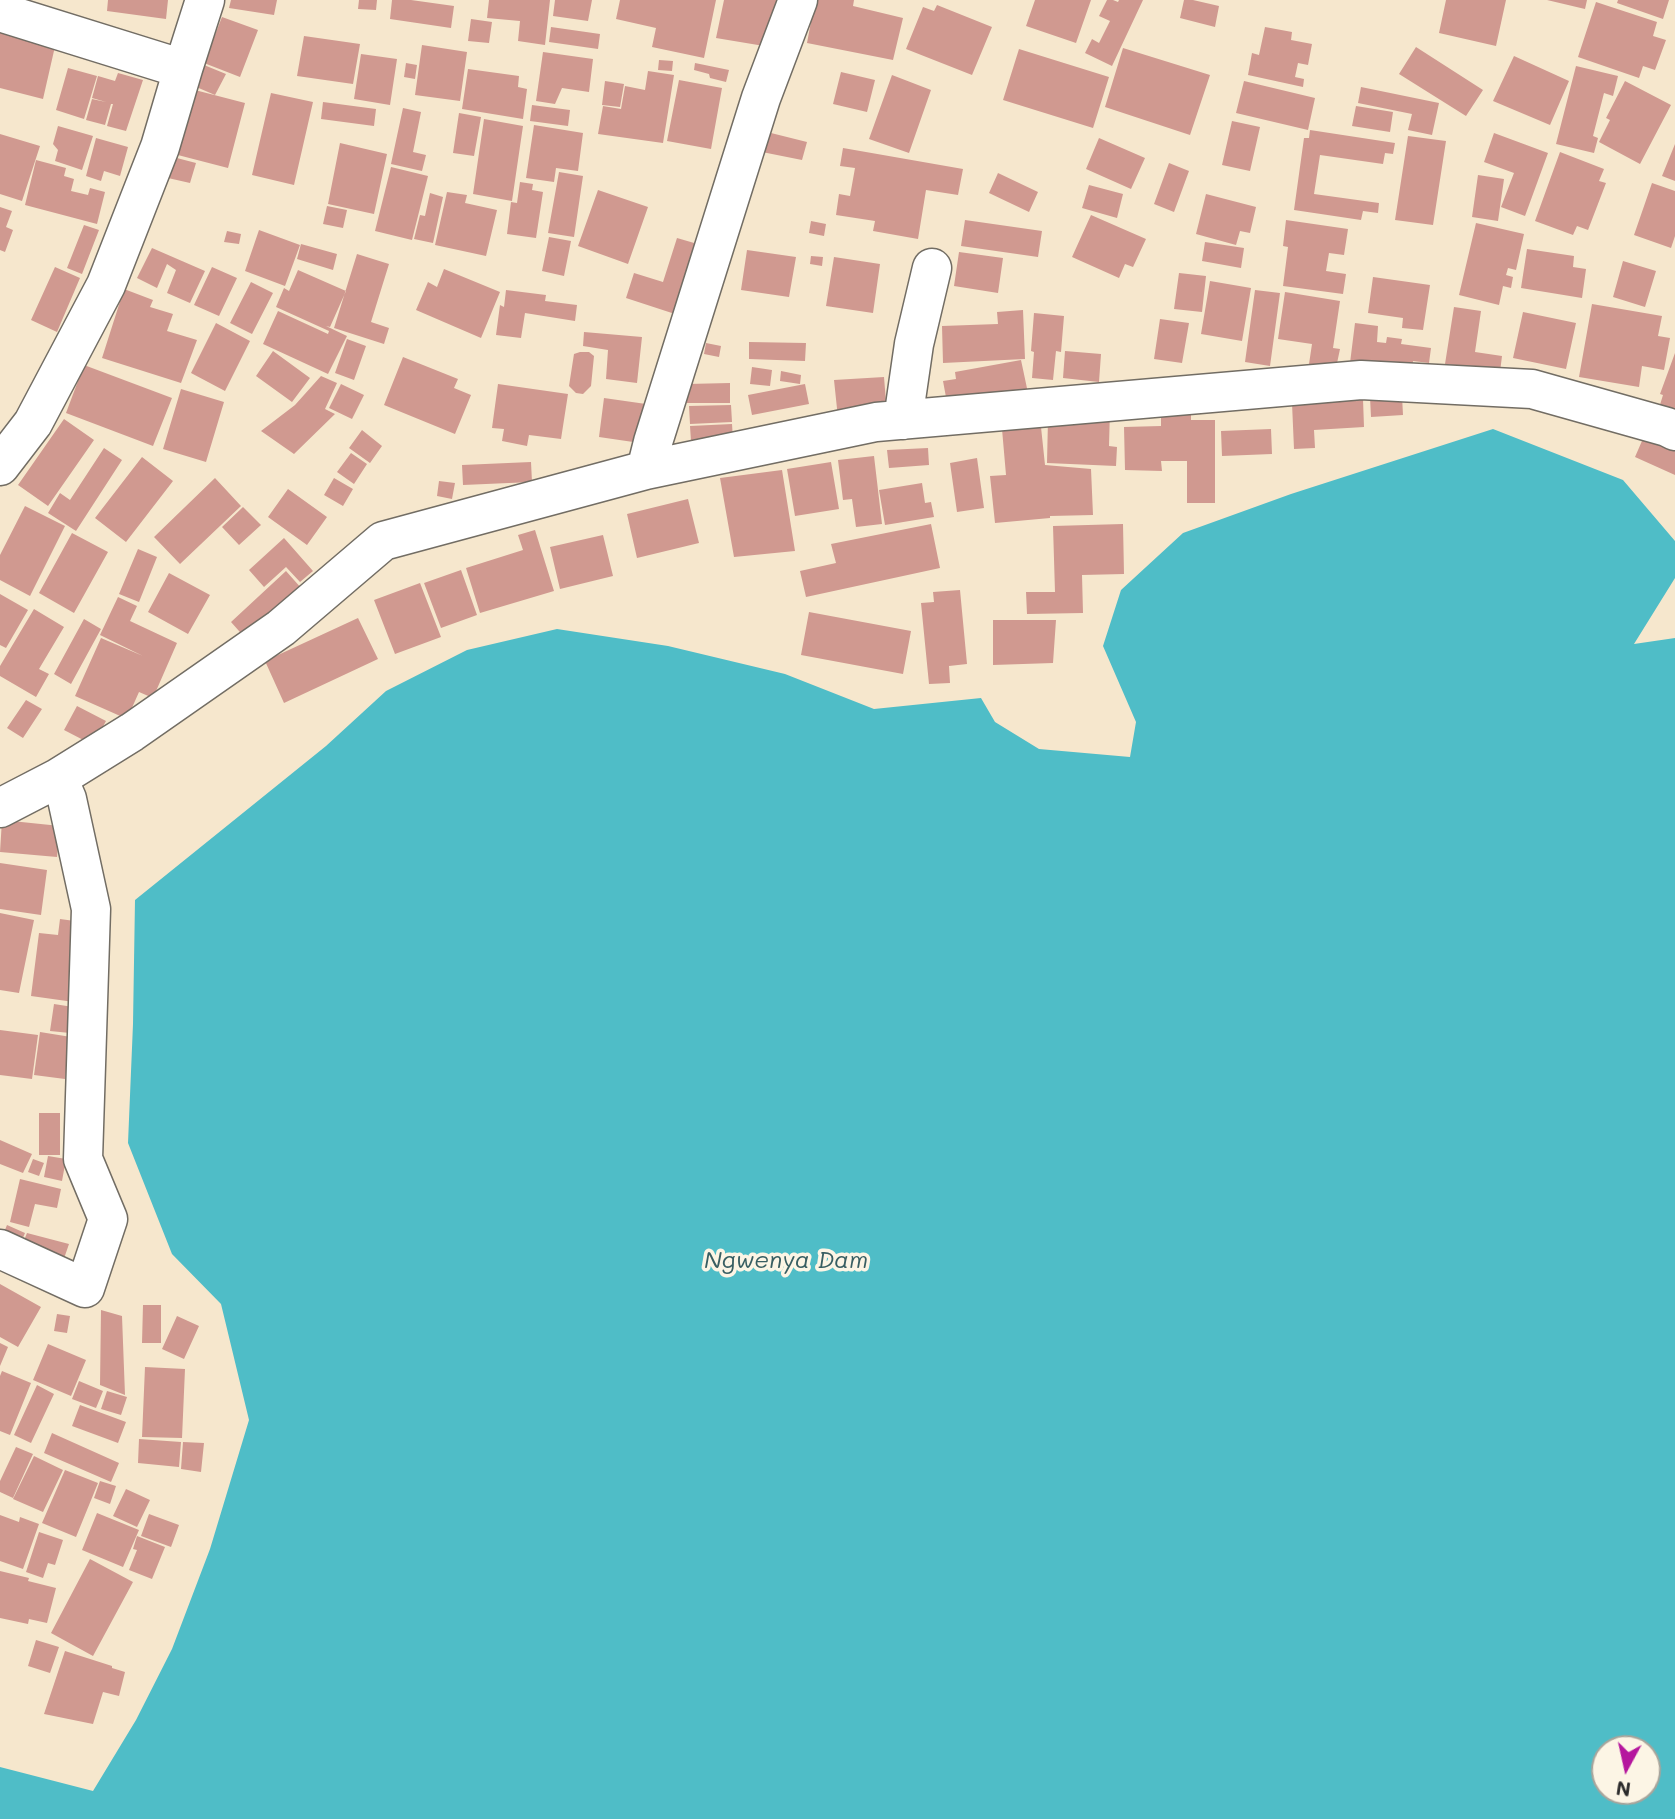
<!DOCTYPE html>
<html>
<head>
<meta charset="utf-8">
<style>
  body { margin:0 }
  #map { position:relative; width:1675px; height:1819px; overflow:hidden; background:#f6e7cd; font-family:Mali,sans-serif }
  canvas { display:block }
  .north { position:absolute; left:1591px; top:1735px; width:70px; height:70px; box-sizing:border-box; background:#fcf5e5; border:2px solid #a8a49b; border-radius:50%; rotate:188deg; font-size:19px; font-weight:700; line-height:28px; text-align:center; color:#2b2b2b }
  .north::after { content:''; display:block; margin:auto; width:24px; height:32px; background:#b5179e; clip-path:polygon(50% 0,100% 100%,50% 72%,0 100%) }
</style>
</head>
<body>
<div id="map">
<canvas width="1675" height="1819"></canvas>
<div class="north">N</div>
</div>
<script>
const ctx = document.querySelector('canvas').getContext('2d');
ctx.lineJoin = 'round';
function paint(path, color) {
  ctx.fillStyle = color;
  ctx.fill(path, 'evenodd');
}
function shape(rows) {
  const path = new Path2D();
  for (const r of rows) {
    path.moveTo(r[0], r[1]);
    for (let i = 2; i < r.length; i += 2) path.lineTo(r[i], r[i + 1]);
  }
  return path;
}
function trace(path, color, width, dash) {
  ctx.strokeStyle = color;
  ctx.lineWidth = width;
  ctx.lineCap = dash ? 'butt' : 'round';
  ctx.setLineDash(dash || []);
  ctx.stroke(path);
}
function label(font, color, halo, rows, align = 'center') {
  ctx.font = font + ' Mali,sans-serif';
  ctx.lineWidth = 7;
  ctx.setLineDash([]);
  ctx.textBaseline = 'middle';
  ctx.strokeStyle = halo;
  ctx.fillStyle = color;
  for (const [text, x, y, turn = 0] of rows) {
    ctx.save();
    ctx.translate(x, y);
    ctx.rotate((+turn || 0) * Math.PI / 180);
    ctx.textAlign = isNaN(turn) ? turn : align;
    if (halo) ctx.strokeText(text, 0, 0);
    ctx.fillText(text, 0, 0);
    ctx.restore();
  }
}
paint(shape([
  [1493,429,1623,480,1675,541,1675,578,1634,644,1675,638,1675,1819,0,1819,0,1767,93,1791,136,1720,172,1649,210,1549,249,1420,221,1304,172,1254,128,1143,133,1024,135,900,326,746,386,691,467,650,557,629,668,646,785,674,874,709,981,698,995,722,1039,749,1130,757,1136,722,1103,646,1121,590,1183,533,1291,494],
  [1605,1749,1647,1749,1647,1791,1605,1791]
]), '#4fbdc7');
paint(shape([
  [108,0,168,0,166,19,107,11],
  [231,0,277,0,274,15,229,8],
  [359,0,377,0,376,10,358,9],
  [392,0,411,0,454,6,451,28,390,19],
  [489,0,550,0,545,45,518,41,520,21,487,18],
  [555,0,592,0,588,21,553,16],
  [620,0,716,0,704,58,652,47,656,28,616,19],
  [724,0,782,0,776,48,716,38],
  [815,0,854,0,853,6,903,18,893,60,807,43],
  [1035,0,1091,0,1076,43,1026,26],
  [1107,0,1113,0,1118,2,1119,0,1143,0,1112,66,1085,53,1092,39,1099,43,1110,21,1099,16],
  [1184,0,1193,0,1219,6,1215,27,1180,18],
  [1446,0,1506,0,1496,46,1439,33],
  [1547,0,1587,0,1585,9],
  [1618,0,1669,0,1663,19,1617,3],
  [1596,2,1657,22,1653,36,1666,40,1655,70,1643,66,1639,78,1578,57],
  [937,5,992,27,972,75,906,49,923,7,934,11],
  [222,17,258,30,240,77,204,63],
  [471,19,492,22,489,43,468,41],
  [551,27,600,34,598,49,549,42],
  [1265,27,1292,32,1291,40,1312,44,1308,65,1298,63,1295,77,1304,79,1303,87,1248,75,1252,53,1259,55],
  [0,31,56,42,43,99,0,88],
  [304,36,360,44,353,84,297,76],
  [422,45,467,52,460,101,415,95],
  [1416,47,1483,90,1466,116,1399,74],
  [1123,48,1210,75,1190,135,1105,107],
  [1019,49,1109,77,1093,128,1003,100],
  [543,52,593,59,589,92,562,88,555,104,536,101],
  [361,54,397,59,390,105,354,99],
  [1514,56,1569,81,1550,125,1493,101],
  [659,60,673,61,672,71,658,70],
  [406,63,417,65,415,79,404,77],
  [695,63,729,70,726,82,710,78,709,74,694,70],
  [204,65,226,74,215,95,194,86],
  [1576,66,1618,76,1613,96,1604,93,1593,136,1598,138,1594,153,1556,144],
  [68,68,97,76,84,119,56,110],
  [468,69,519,76,518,87,527,89,523,119,462,109],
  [648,71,674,75,663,143,598,134,603,106,621,109,625,86,645,90],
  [841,72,875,80,867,112,833,104],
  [118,73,143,80,126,131,107,126,113,104,111,104,105,125,86,120,92,99,106,102,92,98,98,76,115,81],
  [892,75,931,90,909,153,869,139],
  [679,80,722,88,711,149,667,141],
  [605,81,624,84,620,107,602,105],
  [1244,81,1315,98,1308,130,1236,113],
  [1625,81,1671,105,1640,164,1599,142,1610,120,1606,118],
  [1361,87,1439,103,1432,135,1408,130,1412,114,1358,103],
  [191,89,245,103,228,168,174,154],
  [271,93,313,102,294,185,252,175],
  [323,102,376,109,374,126,321,119],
  [532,105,570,110,568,126,530,121],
  [1356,106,1393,112,1390,132,1352,126],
  [403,108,421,112,413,152,426,155,422,171,391,164],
  [459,113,481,117,474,156,453,153],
  [484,119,523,126,512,201,473,194],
  [1232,121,1260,127,1250,171,1222,165],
  [534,125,583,133,578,171,556,168,554,182,526,178],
  [58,126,93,136,82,170,55,161,58,150,53,144],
  [1310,130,1395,143,1393,154,1385,153,1383,164,1320,155,1314,194,1379,203,1378,213,1363,211,1361,220,1294,210,1304,138,1309,138],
  [763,131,807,142,802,160,757,151],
  [1494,133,1548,153,1525,216,1501,207,1514,173,1484,162],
  [0,134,40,146,22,201,0,194],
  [1408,136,1446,141,1433,225,1395,220],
  [96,138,128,147,120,176,104,171,101,181,86,176],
  [1099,138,1145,158,1131,189,1086,169],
  [340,143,387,154,374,214,328,204],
  [1675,144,1675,181,1662,176],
  [843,148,963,169,958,195,926,190,918,239,873,231,875,221,836,215,839,194,850,196,855,168,840,166],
  [1560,152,1604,169,1599,181,1606,183,1588,230,1577,226,1573,235,1535,221],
  [173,157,196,163,190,183,168,178],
  [36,160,66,168,64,176,74,179,71,191,88,195,90,188,105,192,97,224,25,205],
  [1169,163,1189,171,1174,212,1154,204],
  [391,167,428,176,412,240,375,231],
  [559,172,583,176,574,237,548,233],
  [998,173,1038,192,1029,212,989,193],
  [1478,175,1504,179,1498,221,1472,217],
  [520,182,533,184,532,190,543,192,536,238,507,234,511,202,517,203],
  [1652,183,1675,191,1675,236,1671,248,1634,235],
  [1089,185,1123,194,1117,218,1082,208],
  [598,190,648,207,628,264,578,246],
  [447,192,467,195,465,203,497,210,486,256,435,245],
  [430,193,443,197,433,243,414,239,420,215,425,216],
  [1206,194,1256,207,1250,233,1240,231,1236,245,1196,234],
  [327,206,347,210,343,228,323,224],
  [0,207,12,211,6,227,13,230,5,252,0,250],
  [1091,215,1146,239,1133,267,1125,264,1119,278,1072,257],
  [965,220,1042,231,1038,257,961,246],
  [1286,220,1348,229,1344,255,1329,253,1326,271,1346,274,1343,294,1283,286,1288,247,1283,246],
  [811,221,826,224,824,236,809,233],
  [1476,223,1524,234,1516,270,1508,268,1506,275,1513,277,1511,288,1503,286,1499,305,1459,295],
  [84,225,99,230,82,274,67,268],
  [259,230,300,245,285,286,245,271],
  [227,231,241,234,239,244,224,242],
  [549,237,571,241,564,276,542,271],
  [677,238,701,245,678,315,626,298,634,273,663,282],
  [1205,242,1244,248,1241,268,1202,261],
  [301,244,337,254,333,270,297,259],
  [152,248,205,271,190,303,167,293,176,270,167,264,157,288,137,278],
  [1527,249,1574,256,1573,267,1586,269,1582,298,1521,288],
  [747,250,796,257,789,297,741,290],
  [959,252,1003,258,998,293,954,286],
  [357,254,389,264,371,322,389,328,384,344,334,328],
  [811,256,823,257,822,266,810,264],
  [834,257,880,264,873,313,826,306],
  [1623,261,1656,271,1645,307,1613,297],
  [55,267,80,278,57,332,31,320],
  [212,267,237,278,219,316,194,305],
  [444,269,500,292,481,338,416,310,428,282,437,287],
  [298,270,346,291,330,327,326,326,347,336,328,374,263,344,278,311,328,334,329,331,276,307,284,288,289,291],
  [1179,273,1206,276,1202,312,1174,309],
  [1373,277,1430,285,1423,330,1402,328,1403,318,1368,313],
  [1210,281,1251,288,1242,341,1201,334],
  [251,282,273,293,252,334,230,323],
  [124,289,153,300,150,307,173,314,167,331,197,340,181,383,102,358],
  [506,290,546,295,545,301,577,305,575,321,525,313,521,338,496,335,500,305,504,307],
  [1255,290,1280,293,1270,366,1245,362],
  [1285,292,1340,301,1333,348,1340,349,1336,368,1309,364,1312,344,1278,339],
  [1592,304,1662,316,1658,336,1670,338,1664,370,1642,366,1639,387,1579,377],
  [1454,307,1481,311,1475,352,1502,356,1500,372,1445,364],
  [1023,310,1025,359,943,363,942,326,998,324,997,312],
  [1523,312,1576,323,1566,369,1513,358],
  [1034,313,1064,316,1061,352,1056,351,1053,380,1032,378,1034,352,1031,351],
  [1160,319,1189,323,1182,363,1154,359],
  [216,323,250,341,225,391,191,373],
  [1355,323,1378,326,1377,342,1386,343,1387,337,1402,339,1401,344,1431,348,1429,363,1413,361,1412,371,1350,363],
  [584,332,642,337,637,383,606,379,608,350,583,346],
  [347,339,366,346,354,380,335,373],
  [749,342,806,343,805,361,749,359],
  [706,343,721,346,719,357,704,354],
  [273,351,310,378,292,402,256,376],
  [1065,351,1101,354,1099,382,1063,378],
  [580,352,589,352,594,356,591,386,583,394,576,393,569,386,574,354],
  [1675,353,1675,414,1659,408,1663,395,1660,394],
  [403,357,458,379,454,388,471,395,455,434,384,405],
  [1021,360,1028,393,948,408,943,381,956,379,955,372],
  [84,365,172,398,153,446,66,413],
  [752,367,772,370,770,386,750,384],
  [781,371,801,375,800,384,780,381],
  [321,376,337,383,325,409,335,414,294,454,261,431,295,405],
  [884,377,887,414,838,418,834,380],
  [730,383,730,403,687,403,687,384],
  [341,384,364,395,352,419,329,408],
  [498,384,568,394,561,439,529,435,527,446,502,441,504,429,492,428],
  [805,384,809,404,752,415,748,395],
  [181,389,224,402,206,462,163,449],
  [1402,396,1403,415,1371,417,1370,397],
  [604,398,646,404,640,443,599,437],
  [1363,399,1364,427,1314,430,1315,448,1294,449,1292,403],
  [731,405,732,422,690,424,689,406],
  [1161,406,1191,406,1191,420,1215,420,1215,503,1187,503,1187,461,1161,461,1162,471,1125,470,1124,427,1161,426],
  [1110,409,1109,446,1117,447,1116,466,1047,463,1048,419],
  [64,419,94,440,48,506,18,485],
  [732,424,733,439,691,441,690,426],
  [1041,427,1045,465,1091,469,1093,515,1050,516,1050,518,995,523,990,476,1006,475,1002,429],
  [1271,429,1272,454,1222,456,1221,431],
  [362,430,382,446,370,463,349,448],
  [1645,434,1675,447,1675,475,1635,457],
  [104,448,122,460,76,531,48,513,60,493,70,500],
  [928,448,929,465,889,468,887,450],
  [351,453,367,464,354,484,337,472],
  [874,456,882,524,856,527,852,499,843,500,838,460],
  [142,457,173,481,126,542,95,518],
  [977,458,984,508,957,512,950,463],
  [531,462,532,482,463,485,462,465],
  [831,462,839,509,795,516,787,469],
  [782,470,795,551,734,557,720,478],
  [215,478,241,506,180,564,154,537],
  [334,478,353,489,343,506,324,495],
  [439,481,455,483,452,499,437,496],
  [922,483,925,503,931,502,934,517,885,525,879,490],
  [288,489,327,517,307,545,268,517],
  [688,499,699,543,637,558,627,514],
  [25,506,65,526,30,596,0,580,0,555],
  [243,507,261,525,239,545,222,527],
  [931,524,940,568,806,597,800,571,836,563,831,544],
  [1123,524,1124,574,1082,575,1083,613,1027,614,1026,592,1055,592,1053,526],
  [535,530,554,591,480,613,466,568,523,550,518,535],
  [72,533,108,552,74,613,39,593],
  [603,535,613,576,560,589,550,547],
  [284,538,313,571,300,582,286,567,264,587,249,570],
  [138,549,157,557,139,602,119,594],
  [461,570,477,615,441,628,424,583],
  [286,571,302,589,247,640,231,622],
  [169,573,210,595,188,634,148,612],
  [420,583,441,637,395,654,374,600],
  [960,590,967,664,949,666,950,683,929,684,921,603,934,602,933,592],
  [0,594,28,610,6,648,0,645],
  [118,597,137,606,130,621,177,643,153,698,139,692,127,719,75,696,101,638,143,656,100,635],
  [34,609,64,627,39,669,49,674,36,697,0,676,0,666],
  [809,612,911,631,903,674,801,655],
  [358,618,378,659,284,703,265,661],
  [84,619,101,629,71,684,54,674],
  [993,620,1056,620,1053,663,993,665],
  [26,700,42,709,23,738,7,728],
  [77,706,106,721,93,745,64,730],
  [2,820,60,826,57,857,0,852],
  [0,863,47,870,41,915,0,909],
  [0,913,34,920,19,993,0,990],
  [60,919,82,922,74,1002,31,996,39,933,58,935],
  [54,1004,73,1007,70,1033,50,1031],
  [0,1030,38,1035,32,1079,0,1075],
  [40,1032,71,1037,65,1079,34,1075],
  [39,1113,60,1113,60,1155,39,1155],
  [0,1140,32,1154,23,1173,0,1164],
  [48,1156,66,1159,62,1181,44,1177],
  [33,1159,44,1163,39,1176,28,1172],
  [20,1179,61,1189,57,1208,35,1204,29,1227,10,1222],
  [7,1225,25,1233,17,1252,0,1242],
  [27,1233,69,1244,59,1273,18,1255],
  [0,1284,41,1307,18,1347,0,1337],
  [143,1305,161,1305,161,1343,142,1343],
  [101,1310,122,1316,125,1395,100,1385],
  [57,1314,70,1316,67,1333,54,1331],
  [177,1316,199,1326,184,1359,162,1349],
  [0,1343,8,1347,0,1366],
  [48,1344,86,1360,71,1396,33,1380],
  [145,1367,185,1369,182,1438,142,1437],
  [2,1371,31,1383,10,1435,0,1431,0,1376],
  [79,1381,103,1391,96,1408,72,1399],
  [37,1385,54,1394,31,1443,14,1435],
  [107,1391,127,1397,121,1415,101,1409],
  [80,1405,126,1422,118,1443,72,1426],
  [52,1433,119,1463,111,1482,44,1453],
  [139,1439,181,1442,179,1467,138,1463],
  [183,1442,204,1443,201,1472,181,1469],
  [16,1447,33,1454,13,1498,0,1492,0,1481],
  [34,1456,63,1470,43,1512,13,1499],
  [65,1470,98,1483,76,1537,42,1523],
  [100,1481,116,1486,110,1504,94,1498],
  [126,1489,150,1500,137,1527,113,1516],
  [97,1513,139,1530,123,1567,82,1550],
  [149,1514,179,1525,171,1547,141,1536],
  [0,1515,19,1522,20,1517,39,1524,23,1569,0,1561],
  [39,1532,63,1540,55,1565,48,1563,43,1578,26,1572],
  [137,1536,165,1547,152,1579,129,1570,137,1550,133,1549],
  [90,1559,133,1582,93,1656,51,1633],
  [0,1571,29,1578,28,1581,56,1588,47,1623,29,1619,28,1624,0,1618],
  [36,1640,59,1647,50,1673,28,1666],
  [65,1651,112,1666,112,1668,125,1672,119,1696,103,1692,93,1724,44,1714]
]), '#d09990');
const street = shape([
  [0,12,183,69],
  [903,420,914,344,932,268],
  [0,466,33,423,106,285,160,147,183,69,205,0],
  [646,470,653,442,761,98,798,0],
  [0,808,58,778,132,732,281,628,383,541,646,470,876,422,1361,380,1532,389,1667,427,1675,431],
  [0,1249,85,1288,108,1219,83,1159,91,909,67,799,58,778]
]);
trace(street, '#726d64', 41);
trace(street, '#fff', 38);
label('italic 24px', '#385e62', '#fcf5e5', [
  ["Ngwenya Dam",786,1261]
]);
</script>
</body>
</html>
